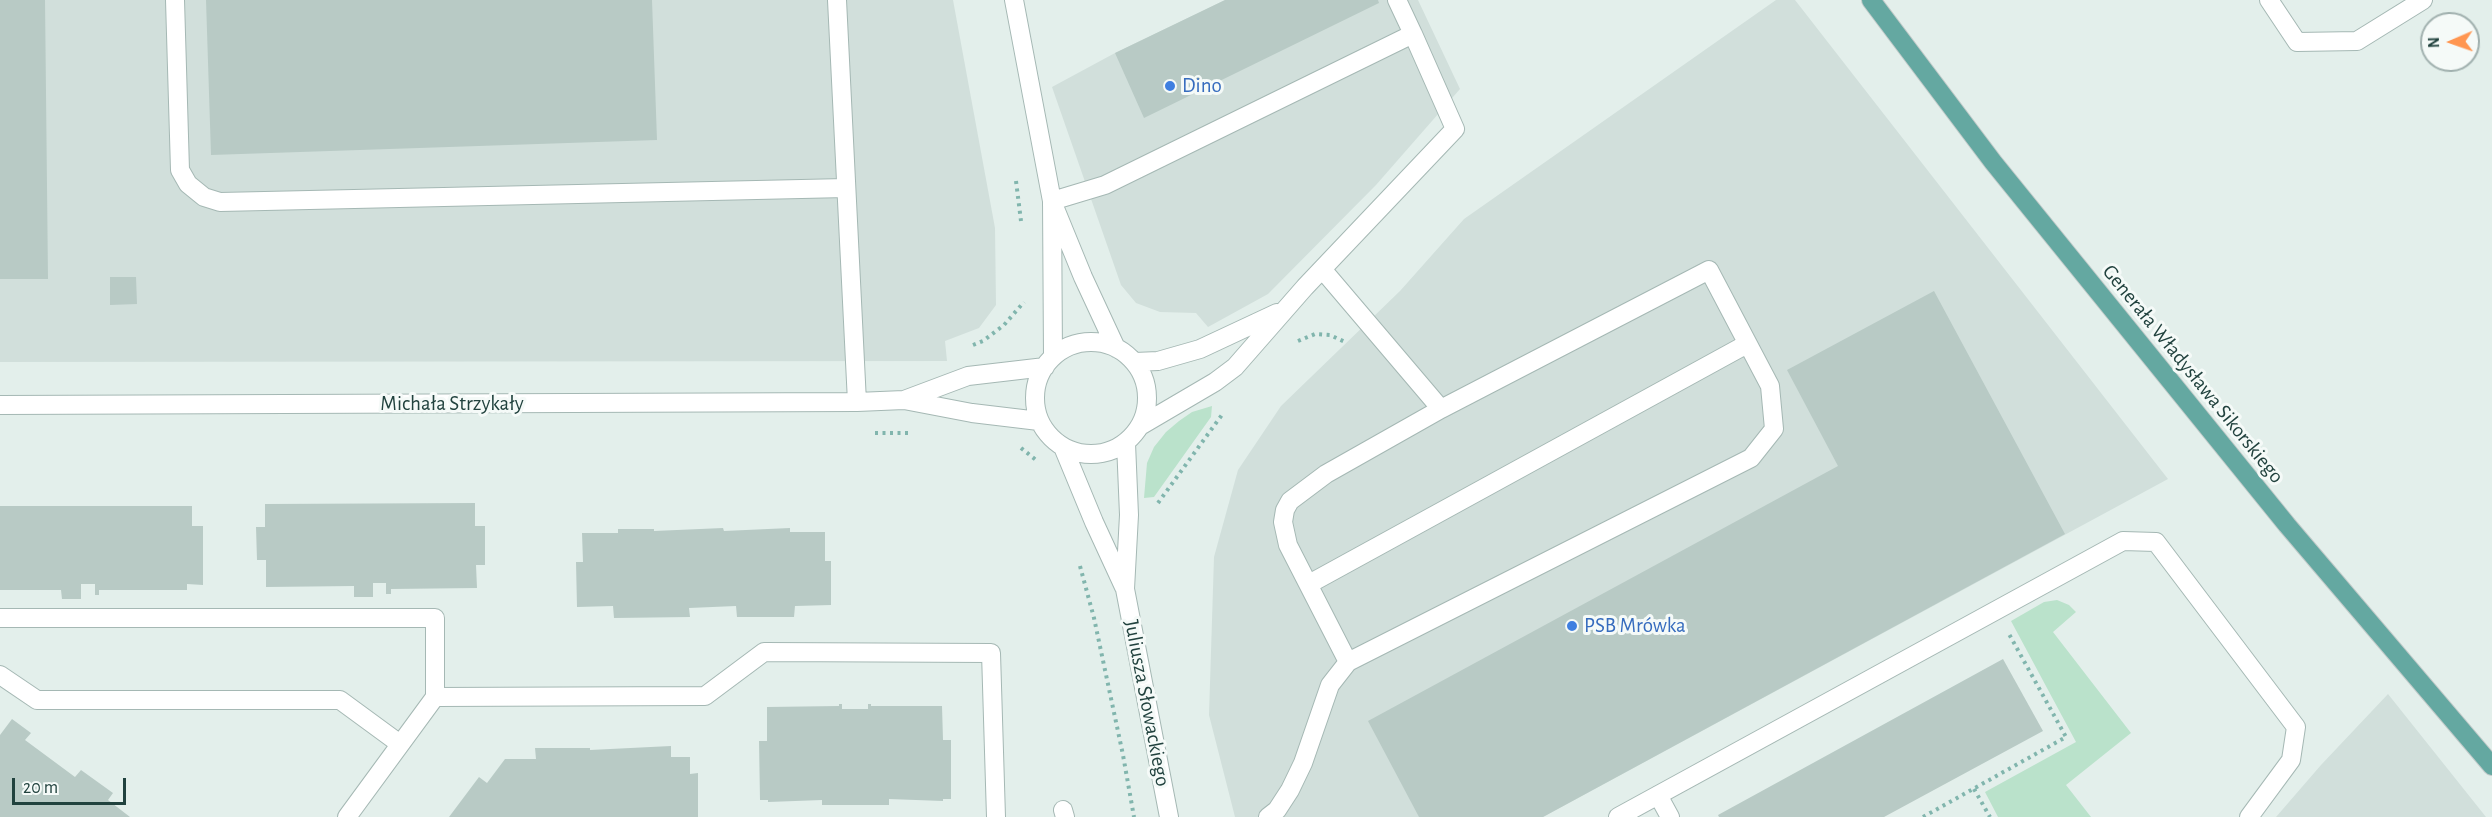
<!DOCTYPE html>
<html>
<head>
<meta charset="utf-8">
<style>
  body { margin:0 }
  #map { position:relative; width:2492px; height:817px; overflow:hidden; background:#e3efeb; font-family:"Alegreya Sans",sans-serif }
  canvas { display:block }
  .north { position:absolute; left:2420px; top:12px; width:60px; height:60px; box-sizing:border-box; background:#f5faf8; border:2px solid #a0b0ae; border-radius:50%; rotate:268deg; font-size:16px; font-weight:700; line-height:24px; text-align:center; color:#21423e }
  .north::after { content:''; display:block; margin:auto; width:21px; height:27px; background:#ff9651; clip-path:polygon(50% 0,100% 100%,50% 72%,0 100%) }
  .scale { position:absolute; left:12px; top:778px; width:114px; height:27px; box-sizing:border-box; border:3px solid #21423e; border-top:0; padding-left:8px; font-size:18px; line-height:21px; white-space:nowrap; color:#21423e; -webkit-text-stroke:4px #f5faf8; paint-order:stroke }
</style>
</head>
<body>
<div id="map">
<canvas width="2492" height="817"></canvas>
<div class="north">N</div>
<div class="scale">20 m</div>
</div>
<script>
const ctx = document.querySelector('canvas').getContext('2d');
ctx.lineJoin = 'round';
function paint(path, color) {
  ctx.fillStyle = color;
  ctx.fill(path, 'evenodd');
}
function shape(rows) {
  const path = new Path2D();
  for (const r of rows) {
    if (r.length === 3) {
      path.moveTo(r[0] + r[2], r[1]);
      path.arc(r[0], r[1], r[2], 0, 2 * Math.PI);
      continue;
    }
    path.moveTo(r[0], r[1]);
    for (let i = 2; i < r.length; i += 2) path.lineTo(r[i], r[i + 1]);
  }
  return path;
}
function trace(path, color, width, dash) {
  ctx.strokeStyle = color;
  ctx.lineWidth = width;
  ctx.lineCap = dash ? 'butt' : 'round';
  ctx.setLineDash(dash || []);
  ctx.stroke(path);
}
function label(font, color, halo, rows, align = 'center') {
  ctx.font = font + ' "Alegreya Sans",sans-serif';
  ctx.lineWidth = 6;
  ctx.setLineDash([]);
  ctx.textBaseline = 'middle';
  ctx.strokeStyle = halo;
  ctx.fillStyle = color;
  for (const [text, x, y, turn = 0] of rows) {
    ctx.save();
    ctx.translate(x, y);
    ctx.rotate((+turn || 0) * Math.PI / 180);
    ctx.textAlign = isNaN(turn) ? turn : align;
    if (halo) ctx.strokeText(text, 0, 0);
    ctx.fillText(text, 0, 0);
    ctx.restore();
  }
}
paint(shape([
  [0,0,953,0,995,228,996,305,979,328,945,341,947,361,0,362],
  [1225,0,1418,0,1460,89,1376,185,1268,294,1208,327,1196,313,1160,312,1136,303,1121,285,1052,87,1115,53],
  [1776,0,1795,0,2168,479,1543,817,1235,817,1209,715,1214,557,1238,470,1281,406,1400,291,1464,219],
  [2388,694,2486,817,2276,817,2321,765]
]), '#d1dfdb');
paint(shape([
  [1212,406,1211,417,1154,497,1144,498,1147,463,1154,447,1166,432,1179,421,1192,412],
  [2057,600,2069,605,2076,612,2053,632,2131,733,2066,785,2091,817,1998,817,1985,792,2076,742,2011,621,2044,602]
]), '#bae2cb');
paint(shape([
  [0,0,45,0,48,279,0,279],
  [206,0,652,0,657,140,211,155],
  [1225,0,1378,0,1379,3,1144,118,1115,53],
  [110,277,136,277,137,304,110,305],
  [1934,291,2065,534,1543,817,1419,817,1368,721,1838,466,1787,370],
  [475,503,475,526,485,526,485,565,476,565,477,588,391,589,391,594,386,594,386,583,373,583,373,597,354,597,354,586,266,587,266,560,257,560,256,527,265,527,265,504],
  [0,506,192,506,192,526,203,526,203,585,187,584,187,590,99,590,99,595,95,595,95,584,81,584,81,599,62,599,61,590,0,590],
  [723,528,724,531,790,528,790,532,825,532,825,561,831,561,831,605,795,606,794,617,737,617,736,606,689,608,690,617,614,618,613,606,577,607,576,562,583,562,582,533,618,533,618,529,654,529,654,531],
  [2003,659,2043,731,1884,817,1719,817,1718,815],
  [839,704,842,704,842,709,868,709,868,704,871,704,871,706,942,706,943,740,951,740,951,799,943,799,943,801,889,799,889,805,822,805,822,800,768,802,768,800,760,800,759,741,767,741,767,707,839,706],
  [12,719,31,733,25,740,75,777,81,770,113,793,108,800,130,817,0,817,0,735],
  [671,746,671,757,690,757,690,774,698,773,698,817,449,817,479,777,487,783,505,759,536,759,535,748,590,748,590,750]
]), '#b8cac5');
const minor = shape([
  [175,0,180,170,188,184,204,197,220,202,846,188],
  [837,0,857,402],
  [1014,0,1052,201,1053,357],
  [2269,0,2297,42,2357,41,2423,0],
  [1052,201,1105,185,1413,34,1397,0],
  [1056,211,1083,277,1116,348],
  [1091,398,56],
  [1135,362,1158,361,1200,349,1277,313],
  [904,400,968,376,1045,367],
  [0,405,857,402,904,400,972,413,1039,421],
  [1140,426,1215,382,1235,367,1305,287,1455,129,1413,34],
  [1126,443,1129,515,1125,589,1169,817],
  [1063,447,1094,522,1124,587],
  [1309,584,1747,344],
  [0,618,435,618,435,697,347,817],
  [1348,662,1288,545,1283,522,1285,510,1290,501,1326,474,1441,409],
  [0,675,37,700,340,700,400,744],
  [435,697,705,696,764,652,991,653,996,817],
  [1658,795,1670,817],
  [1063,810,1065,817],
  [1268,817,1277,810,1290,790,1303,763,1330,685,1348,662,1751,458,1774,429,1770,386,1709,270,1441,409,1322,269],
  [1618,817,2123,541,2156,542,2296,727,2291,760,2249,817]
]);
const major = shape([
  [1871,0,1993,162,2287,525,2492,766]
]);
trace(minor, '#a5b8b4', 20);
trace(major, '#c1cac9', 20);
trace(shape([
  [1016,181,1021,221],
  [1298,341,1315,334,1330,335,1345,342],
  [973,345,983,341,1004,325,1024,302],
  [875,433,912,433],
  [1021,448,1036,460],
  [1158,503,1224,412],
  [1080,566,1094,618,1123,755,1134,817],
  [1974,789,1990,817],
  [1923,817,2066,737,2009,634]
]), '#81b5ad', 4, [3, 4.5]);
trace(minor, '#fff', 18);
trace(major, '#64a8a1', 18);
for (const [x, y, r, color] of [
  [1170,86,6,"#3f7fe0"],
  [1572,626,6,"#3f7fe0"]
]) {
  const dot = new Path2D();
  dot.arc(x, y, r, 0, 2 * Math.PI);
  ctx.fillStyle = color;
  ctx.fill(dot);
  trace(dot, '#f5faf8', 2);
}
label('21px', '#366cbe', '#f5faf8', [
  ["Dino",1182,86],
  ["PSB Mrówka",1584,626]
], 'left');
label('21px', '#21423e', '#f5faf8', [
  ["Generała Władysława Sikorskiego",2193,374,51],
  ["Michała Strzykały",452,404],
  ["Juliusza Słowackiego",1147,703,79]
]);
</script>
</body>
</html>
